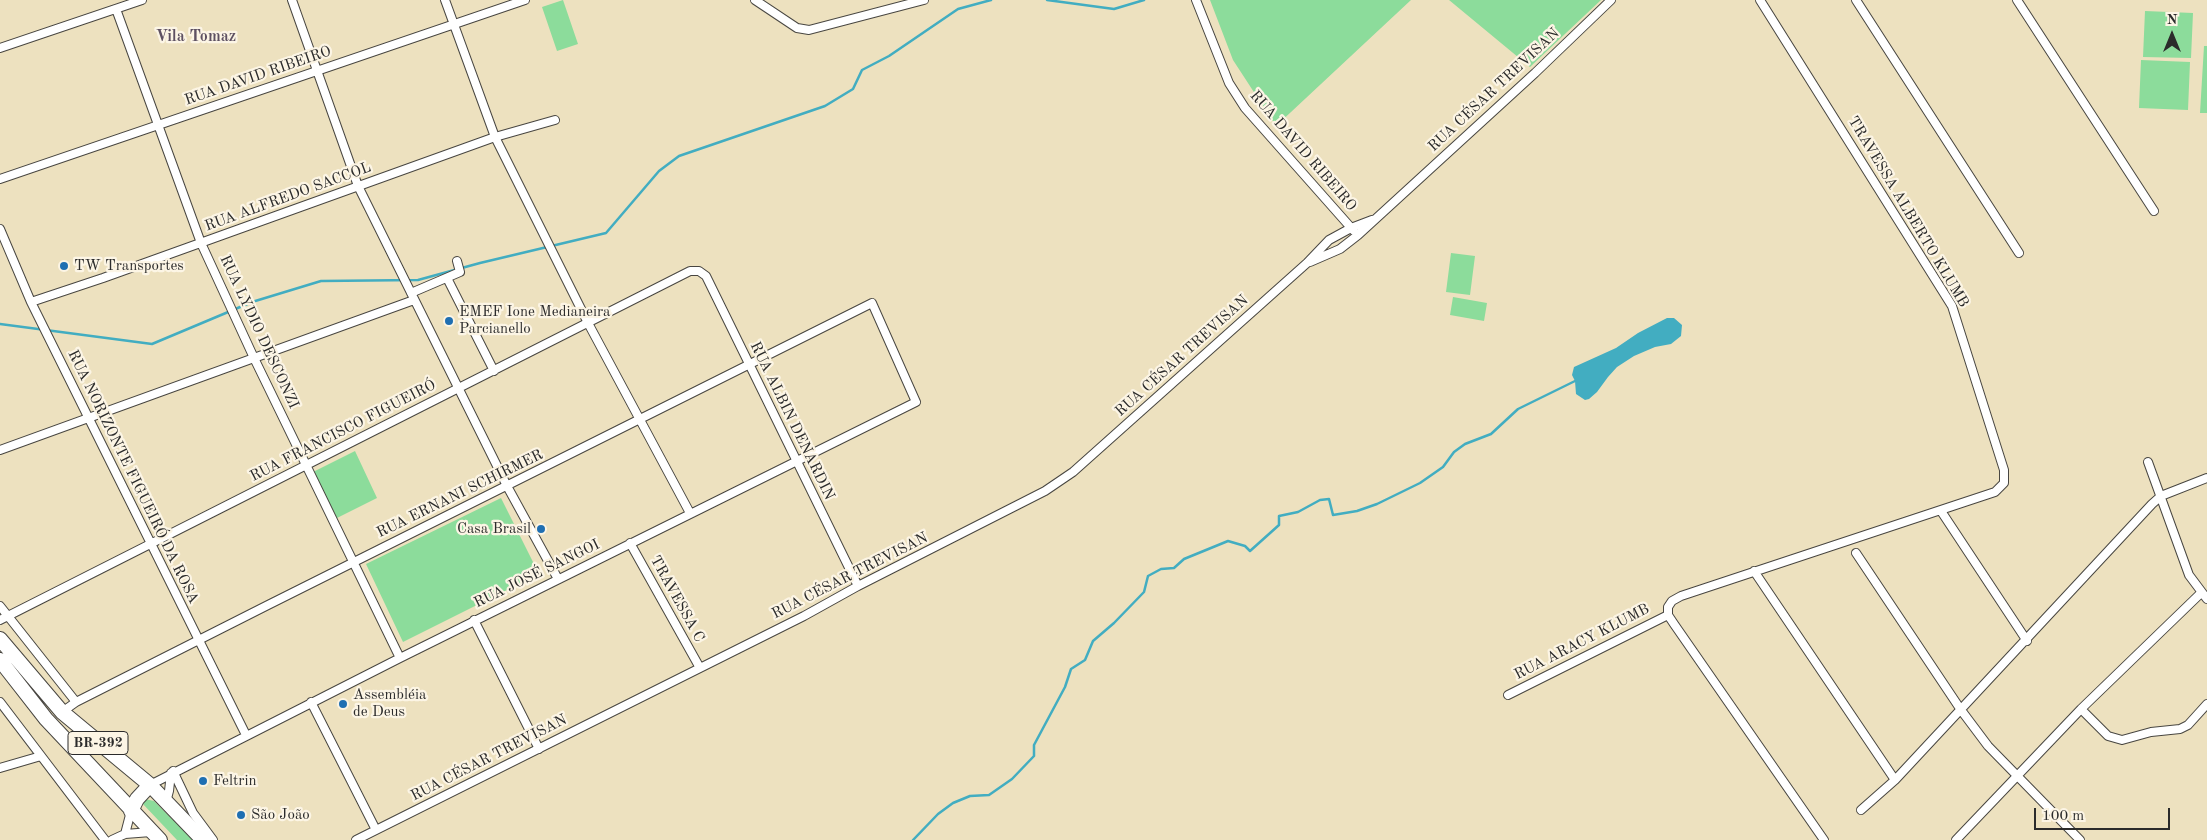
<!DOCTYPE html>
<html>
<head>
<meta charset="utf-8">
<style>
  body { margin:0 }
  #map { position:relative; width:2207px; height:840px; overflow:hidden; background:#ede1bf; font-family:"Old Standard TT",serif }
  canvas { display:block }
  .north { position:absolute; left:2147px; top:10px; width:50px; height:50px; -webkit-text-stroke:4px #fcf5e5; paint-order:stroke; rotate:0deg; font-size:14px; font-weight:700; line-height:20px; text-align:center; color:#2b2b2b }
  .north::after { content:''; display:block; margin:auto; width:18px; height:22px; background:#2b2b2b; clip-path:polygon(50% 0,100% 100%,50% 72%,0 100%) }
  .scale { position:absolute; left:2034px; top:808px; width:136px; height:22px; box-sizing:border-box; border:2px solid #2b2b2b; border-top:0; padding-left:6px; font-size:15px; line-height:18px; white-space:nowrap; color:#2b2b2b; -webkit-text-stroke:4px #fcf5e5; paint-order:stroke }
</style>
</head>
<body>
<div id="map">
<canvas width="2207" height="840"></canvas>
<div class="north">N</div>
<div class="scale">100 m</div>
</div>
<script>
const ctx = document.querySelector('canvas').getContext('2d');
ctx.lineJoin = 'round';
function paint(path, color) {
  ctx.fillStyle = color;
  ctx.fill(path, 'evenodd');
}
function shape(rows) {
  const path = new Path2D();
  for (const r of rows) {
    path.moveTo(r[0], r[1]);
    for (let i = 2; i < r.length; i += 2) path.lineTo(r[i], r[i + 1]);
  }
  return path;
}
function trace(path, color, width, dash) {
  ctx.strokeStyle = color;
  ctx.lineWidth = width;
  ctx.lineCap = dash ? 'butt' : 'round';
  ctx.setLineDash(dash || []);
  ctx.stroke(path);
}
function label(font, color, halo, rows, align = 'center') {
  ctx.font = font + ' "Old Standard TT",serif';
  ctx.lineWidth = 4.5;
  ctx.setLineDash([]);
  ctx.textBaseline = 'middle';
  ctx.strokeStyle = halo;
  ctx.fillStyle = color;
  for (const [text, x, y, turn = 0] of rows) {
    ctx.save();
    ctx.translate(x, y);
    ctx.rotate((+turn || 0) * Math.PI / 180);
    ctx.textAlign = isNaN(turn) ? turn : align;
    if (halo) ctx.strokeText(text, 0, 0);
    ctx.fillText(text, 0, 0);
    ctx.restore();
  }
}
paint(shape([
  [563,0,578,44,557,51,542,7],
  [1210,0,1411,0,1276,126,1233,60],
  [1449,0,1601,0,1530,67],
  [2145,11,2193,13,2191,58,2143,57],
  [2204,46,2207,46,2207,113,2200,113],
  [2141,60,2190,62,2188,110,2139,108],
  [1451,253,1475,256,1470,295,1446,292],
  [1453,297,1487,303,1484,321,1450,315],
  [355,451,377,498,337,518,313,472],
  [501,498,539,574,403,642,366,564],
  [145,799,154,801,193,840,177,840,142,803]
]), '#8cdc9b');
paint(shape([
  [1667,318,1674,318,1682,325,1681,336,1671,344,1655,347,1634,356,1617,367,1608,377,1597,392,1589,399,1585,400,1576,394,1575,381,1572,375,1574,367,1616,348,1638,333]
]), '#42adc1');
trace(shape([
  [1047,0,1114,9,1144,0],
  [0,324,152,344,252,302,321,281,418,280,480,263,606,233,659,171,679,156,825,106,853,89,862,70,889,56,958,9,991,0],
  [913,840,938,814,953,803,970,796,989,795,1012,779,1034,756,1034,745,1065,687,1071,669,1085,660,1093,641,1114,623,1144,592,1148,576,1161,569,1174,568,1184,559,1228,541,1245,546,1250,551,1279,525,1279,516,1298,512,1320,500,1329,499,1333,515,1357,511,1377,504,1420,483,1443,467,1454,452,1465,444,1491,434,1518,409,1575,381]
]), '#42adc1', 2.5);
const street = shape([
  [292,0,358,186,507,486,558,579],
  [445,0,495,137,588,323,690,513],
  [755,0,797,28,809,30,924,0],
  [1196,0,1229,83,1245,108,1353,230],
  [1760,0,1952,306,2004,470,2004,483,1995,492,1681,596,1672,601,1668,607,1668,615,1674,624,1824,840],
  [1856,0,2019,253],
  [2017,0,2154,211],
  [116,9,201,243,254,358,400,658],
  [0,48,142,0],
  [0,179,525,0],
  [0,229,31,302,246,735],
  [1310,262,1340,249,1358,235,1535,73,1611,0],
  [447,278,494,371],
  [411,293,460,272,457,261],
  [31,302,103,278,495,137,555,120],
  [0,450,414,300],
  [2148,462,2189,575,2207,599],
  [1941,511,2027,641],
  [630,543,700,668],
  [1856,553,1961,710,1988,746,2080,840],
  [1754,571,1895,780],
  [0,606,76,702],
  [0,620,690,271,699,271,706,276,858,586],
  [474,620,539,749],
  [1508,695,1668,615],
  [0,702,105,840],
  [311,702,376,830],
  [2081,709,2108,736,2122,740,2151,732,2180,729,2188,725,2207,704],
  [62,712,76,702,268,605,872,303,916,402,400,658,150,785],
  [0,768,41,756],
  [173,771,193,813,213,840],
  [166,802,169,791,171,773],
  [1861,810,1895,780,2152,504,2161,496,2207,478],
  [125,834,131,811],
  [112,840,125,834,151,832],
  [356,840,804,616,858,586,1045,491,1073,472,1307,263,1329,240,1351,228,1372,220],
  [1956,840,2081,709,2201,593]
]);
const highway = shape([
  [0,639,62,712,150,785,203,840],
  [0,660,46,719,160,840],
  [131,811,137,799,150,785]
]);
trace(street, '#484641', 10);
trace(highway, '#484641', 16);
trace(street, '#fff', 8);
trace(highway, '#fff', 14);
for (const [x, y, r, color] of [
  [64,266,5,"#1f6fb2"],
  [449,321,5,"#1f6fb2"],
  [541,529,5,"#1f6fb2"],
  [343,704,5,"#1f6fb2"],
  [203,781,5,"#1f6fb2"],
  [241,815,5,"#1f6fb2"]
]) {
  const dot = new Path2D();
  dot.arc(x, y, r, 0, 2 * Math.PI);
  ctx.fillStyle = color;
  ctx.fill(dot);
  trace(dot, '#fcf5e5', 2);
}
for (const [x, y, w] of [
  [98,743,60]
]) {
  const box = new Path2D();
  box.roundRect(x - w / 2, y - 11.5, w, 23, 4);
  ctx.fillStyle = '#fcf5e5';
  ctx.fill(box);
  trace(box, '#2b2b2b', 1);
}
label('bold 14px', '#2b2b2b', null, [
  ["BR-392",98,743]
]);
label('15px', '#2b2b2b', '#fcf5e5', [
  ["RUA DAVID RIBEIRO",258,76,-19],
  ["RUA CÉSAR TREVISAN",1494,90,-43],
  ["RUA DAVID RIBEIRO",1303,151,49],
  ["RUA ALFREDO SACCOL",288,197,-20],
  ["TRAVESSA ALBERTO KLUMB",1908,212,59],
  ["RUA LYDIO DESCONZI",259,332,65],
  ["RUA CÉSAR TREVISAN",1182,356,-42],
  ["RUA ALBIN DENARDIN",792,421,64],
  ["RUA FRANCISCO FIGUEIRÓ",343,431,-27],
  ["RUA NORIZONTE FIGUEIRÓ DA ROSA",133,477,64],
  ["RUA ERNANI SCHIRMER",460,494,-26],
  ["RUA JOSÉ SANGOI",537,574,-26],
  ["RUA CÉSAR TREVISAN",850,576,-27],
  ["TRAVESSA C",677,599,61],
  ["RUA ARACY KLUMB",1582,642,-27],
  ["RUA CÉSAR TREVISAN",489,758,-27]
]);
label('15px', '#2b2b2b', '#fcf5e5', [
  ["TW Transportes",74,266],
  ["EMEF Ione Medianeira",459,312],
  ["Parcianello",459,329],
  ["Casa Brasil",531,529,"right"],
  ["Assembléia",353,695],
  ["de Deus",353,712],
  ["Feltrin",213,781],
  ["São João",251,815]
], 'left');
label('bold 16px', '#5e5162', '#fcf5e5', [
  ["Vila Tomaz",196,37]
]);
</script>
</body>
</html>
